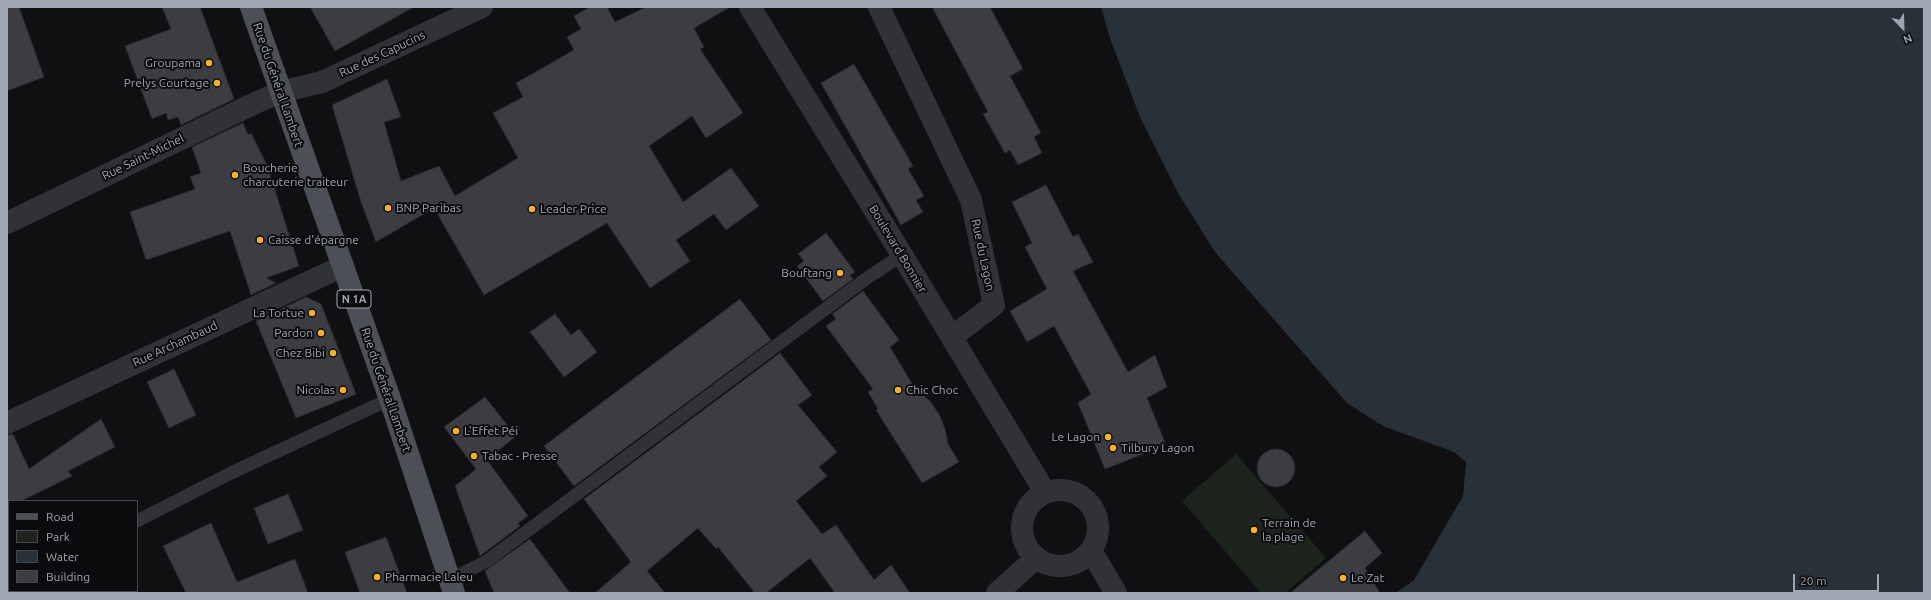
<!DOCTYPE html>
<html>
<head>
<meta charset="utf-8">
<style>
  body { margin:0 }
  #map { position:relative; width:1931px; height:600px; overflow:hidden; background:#101012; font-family:Ubuntu,sans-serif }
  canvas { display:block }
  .frame { position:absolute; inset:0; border:8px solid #a1a6b3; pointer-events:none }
  .legend { position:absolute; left:8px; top:500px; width:130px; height:92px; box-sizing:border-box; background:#0b0b0d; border:1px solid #47494f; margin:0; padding:5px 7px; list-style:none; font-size:12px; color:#a1a6b3 }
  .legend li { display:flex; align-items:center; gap:8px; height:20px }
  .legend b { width:20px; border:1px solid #47494f }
  .north { position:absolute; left:1883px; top:8px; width:40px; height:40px; -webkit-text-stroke:3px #0b0b0d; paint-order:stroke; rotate:157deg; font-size:11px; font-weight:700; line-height:16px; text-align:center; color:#a1a6b3 }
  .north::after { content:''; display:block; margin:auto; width:14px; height:18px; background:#a1a6b3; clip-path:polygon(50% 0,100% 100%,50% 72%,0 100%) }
  .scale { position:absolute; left:1793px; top:574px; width:86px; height:18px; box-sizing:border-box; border:2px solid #a1a6b3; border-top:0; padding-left:5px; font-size:12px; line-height:14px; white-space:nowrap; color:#a1a6b3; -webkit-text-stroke:3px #0b0b0d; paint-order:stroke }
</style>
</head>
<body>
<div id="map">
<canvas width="1931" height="600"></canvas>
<div class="frame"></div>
<ul class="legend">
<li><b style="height:5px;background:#4d4f56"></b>Road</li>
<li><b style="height:11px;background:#1c241d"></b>Park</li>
<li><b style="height:11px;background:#283137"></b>Water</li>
<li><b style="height:11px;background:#3c3d42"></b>Building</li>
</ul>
<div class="north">N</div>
<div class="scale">20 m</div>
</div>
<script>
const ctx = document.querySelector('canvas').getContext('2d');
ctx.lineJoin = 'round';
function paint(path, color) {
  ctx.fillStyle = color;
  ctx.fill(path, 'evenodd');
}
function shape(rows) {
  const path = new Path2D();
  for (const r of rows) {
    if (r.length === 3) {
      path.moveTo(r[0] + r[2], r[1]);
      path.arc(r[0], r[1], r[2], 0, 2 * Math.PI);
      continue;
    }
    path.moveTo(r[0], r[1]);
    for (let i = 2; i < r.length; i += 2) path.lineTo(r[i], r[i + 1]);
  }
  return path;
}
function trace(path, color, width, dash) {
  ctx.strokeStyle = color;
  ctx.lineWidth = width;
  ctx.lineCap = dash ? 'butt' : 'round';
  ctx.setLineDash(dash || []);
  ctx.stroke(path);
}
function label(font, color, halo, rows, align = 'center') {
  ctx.font = font + ' Ubuntu,sans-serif';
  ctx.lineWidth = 4;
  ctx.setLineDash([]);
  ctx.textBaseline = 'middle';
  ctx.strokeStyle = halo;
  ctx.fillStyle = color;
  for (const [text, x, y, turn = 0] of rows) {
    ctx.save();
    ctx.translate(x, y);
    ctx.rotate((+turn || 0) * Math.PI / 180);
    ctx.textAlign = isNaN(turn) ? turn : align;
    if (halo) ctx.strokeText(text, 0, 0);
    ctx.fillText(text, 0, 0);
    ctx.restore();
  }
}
paint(shape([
  [1236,454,1326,558,1285,593,1261,593,1182,501]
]), '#1c241d');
paint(shape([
  [1101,7,1924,7,1924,593,1396,593,1414,580,1463,496,1466,462,1454,452,1383,426,1347,403,1215,252,1178,193,1140,117,1111,41]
]), '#283137');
const building = shape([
  [7,7,19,7,44,77,7,91,7,7],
  [162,7,200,7,234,99,181,125,178,117,168,120,166,113,152,119,125,46,171,29,162,7],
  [310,7,414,7,335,51,310,7],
  [590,7,607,7,615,22,646,7,730,7,694,28,704,47,700,49,743,113,706,138,692,116,649,146,683,202,731,168,759,206,726,230,714,214,676,240,690,261,650,288,607,223,484,295,434,208,376,242,361,202,332,105,387,79,401,117,384,122,401,181,439,166,455,196,518,158,493,113,523,97,516,83,574,50,567,37,581,29,574,16,590,7],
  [932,7,990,7,1023,69,1010,76,1041,133,1034,137,1042,153,1018,165,1010,150,1005,153,983,114,988,112,932,7],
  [854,64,913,166,908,169,924,196,916,200,923,212,901,225,821,83,854,64],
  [243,123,248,135,251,133,267,165,299,266,266,278,276,283,251,295,230,231,146,260,130,212,195,189,190,177,201,173,192,147,243,123],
  [1046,185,1073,237,1078,234,1093,262,1073,271,1128,372,1155,355,1167,387,1147,398,1166,445,1105,469,1078,403,1091,394,1054,326,1027,342,1010,311,1047,289,1025,247,1032,243,1012,202,1046,185],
  [826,233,855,272,850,275,853,279,823,301,797,266,804,261,798,254,826,233],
  [863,291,899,340,890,347,914,387,931,402,940,416,945,429,948,444,959,462,922,483,876,410,878,409,868,392,873,389,826,326,836,319,832,314,863,291],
  [306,297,321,304,356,394,296,418,256,321,306,297],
  [740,299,771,340,574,486,544,446,740,299],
  [555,314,571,335,579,329,597,352,564,377,530,332,555,314],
  [780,353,812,395,798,405,837,452,819,467,827,476,796,501,822,534,836,525,874,580,891,565,910,593,835,593,810,558,766,593,755,593,718,547,716,549,698,528,647,571,665,593,595,593,631,562,584,499,780,353],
  [174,369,196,415,169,428,147,382,174,369],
  [485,397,516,436,487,460,528,516,518,523,520,526,480,556,455,486,476,469,444,427,485,397],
  [101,419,115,447,68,471,72,476,21,501,9,501,9,507,7,508,7,435,13,434,29,469,101,419],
  [1276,468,19],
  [288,494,303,530,268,544,254,508,288,494],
  [211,523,237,582,295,559,308,593,186,593,163,546,211,523],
  [1365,531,1382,553,1365,568,1380,593,1290,593,1365,531],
  [386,537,407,593,360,593,345,552,386,537],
  [530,539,570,593,494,593,485,571,530,539]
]);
paint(building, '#3c3d42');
trace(building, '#2a2a2e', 1);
trace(shape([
  [137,521,233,472,390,399],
  [449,580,487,561,867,278,902,255],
  [30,593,33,591]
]), '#313237', 13);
trace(shape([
  [750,7,899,250,1045,492],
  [879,7,971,200,994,305,952,337],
  [7,223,251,105,280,92,322,82,482,7],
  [7,423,343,266],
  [1060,528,38],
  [1091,551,1116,593],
  [997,593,1036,558]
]), '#313237', 22);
trace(shape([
  [251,7,390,399,454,593]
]), '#4d4f56', 22);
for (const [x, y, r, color] of [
  [209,63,4,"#f8b221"],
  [217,83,4,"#f8b221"],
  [235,175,4,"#f8b221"],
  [388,208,4,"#f8b221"],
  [532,209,4,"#f8b221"],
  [260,240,4,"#f8b221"],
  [840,273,4,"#f8b221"],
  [312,313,4,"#f8b221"],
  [321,333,4,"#f8b221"],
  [333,353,4,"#f8b221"],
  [343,390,4,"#f8b221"],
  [898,390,4,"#f8b221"],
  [456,431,4,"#f8b221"],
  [1108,437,4,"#f8b221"],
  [1113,448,4,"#f8b221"],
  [474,456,4,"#f8b221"],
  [1254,530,4,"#f8b221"],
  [377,577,4,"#f8b221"],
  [1343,578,4,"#f8b221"]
]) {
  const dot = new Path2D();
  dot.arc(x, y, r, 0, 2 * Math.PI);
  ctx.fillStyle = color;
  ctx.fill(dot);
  trace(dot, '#0b0b0d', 1.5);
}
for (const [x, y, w] of [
  [354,299,34]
]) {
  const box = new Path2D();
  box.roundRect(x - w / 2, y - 9, w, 18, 3);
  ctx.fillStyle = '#0b0b0d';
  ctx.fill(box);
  trace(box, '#a1a6b3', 1);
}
label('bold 11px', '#a1a6b3', null, [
  ["N 1A",354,299]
]);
label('12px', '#a1a6b3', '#0b0b0d', [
  ["Rue des Capucins",382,54,-25],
  ["Rue du Général Lambert",278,85,71],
  ["Rue Saint-Michel",143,157,-26],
  ["Boulevard Bonnier",898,249,59],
  ["Rue du Lagon",983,255,78],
  ["Rue Archambaud",175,344,-25],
  ["Rue du Général Lambert",386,390,71]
]);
label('12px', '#a1a6b3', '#0b0b0d', [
  ["Groupama",201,63,"right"],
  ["Prelys Courtage",209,83,"right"],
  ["Boucherie",243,168],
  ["charcuterie traiteur",243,182],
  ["BNP Paribas",396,208],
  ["Leader Price",540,209],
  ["Caisse d'épargne",268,240],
  ["Bouftang",832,273,"right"],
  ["La Tortue",304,313,"right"],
  ["Pardon",313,333,"right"],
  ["Chez Bibi",325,353,"right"],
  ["Nicolas",335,390,"right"],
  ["Chic Choc",906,390],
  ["L'Effet Péi",464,431],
  ["Le Lagon",1100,437,"right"],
  ["Tilbury Lagon",1121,448],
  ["Tabac - Presse",482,456],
  ["Terrain de",1262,523],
  ["la plage",1262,537],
  ["Pharmacie Laleu",385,577],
  ["Le Zat",1351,578]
], 'left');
</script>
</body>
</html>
